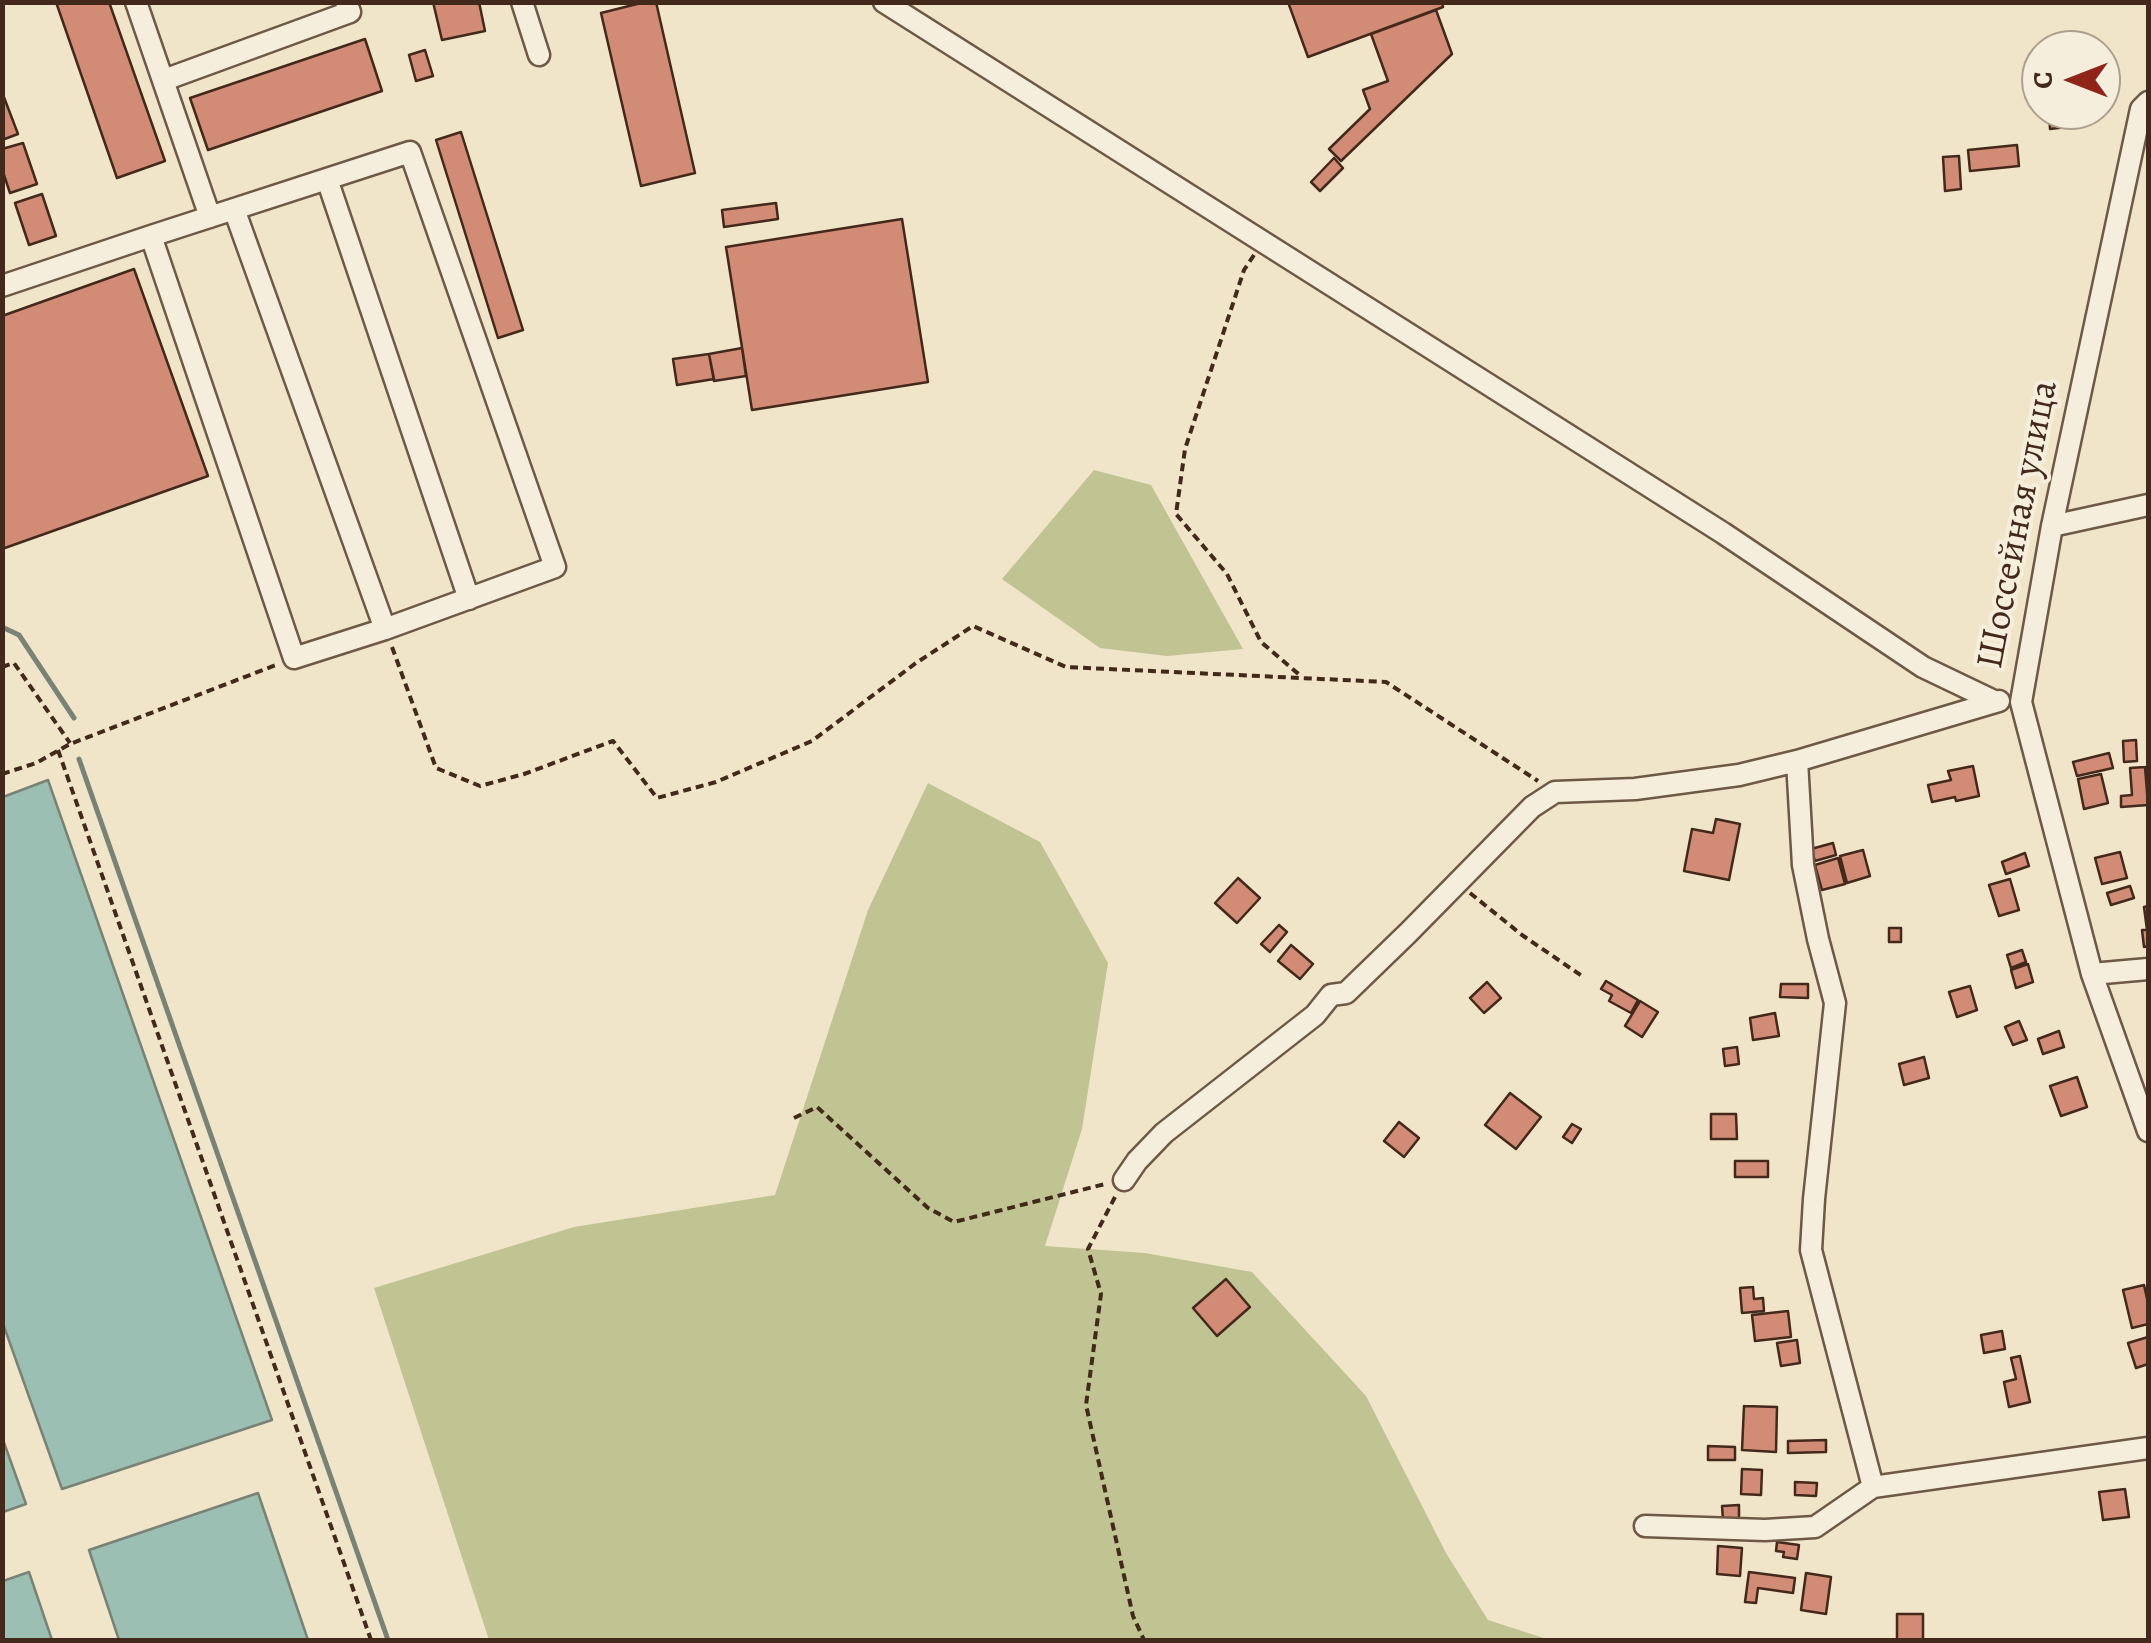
<!DOCTYPE html>
<html>
<head>
<meta charset="utf-8">
<style>
  body { margin:0 }
  #map { position:relative; width:2151px; height:1643px; overflow:hidden; background:#f1e5c9; font-family:Alegreya,serif }
  canvas { display:block }
  .frame { position:absolute; inset:0; border:5px solid #43291b; pointer-events:none }
  .north { position:absolute; left:2021px; top:30px; width:100px; height:100px; box-sizing:border-box; background:#f6eedc; border:2px solid #ae9f8f; border-radius:50%; rotate:270deg; font-size:28px; font-weight:700; line-height:40px; text-align:center; color:#43291b }
  .north::after { content:''; display:block; margin:auto; width:35px; height:45px; background:#8f2418; clip-path:polygon(50% 0,100% 100%,50% 72%,0 100%) }
</style>
</head>
<body>
<div id="map">
<canvas width="2151" height="1643"></canvas>
<div class="frame"></div>
<div class="north">С</div>
</div>
<script>
const ctx = document.querySelector('canvas').getContext('2d');
ctx.lineJoin = 'round';
function paint(path, color) {
  ctx.fillStyle = color;
  ctx.fill(path, 'evenodd');
}
function shape(rows) {
  const path = new Path2D();
  for (const r of rows) {
    path.moveTo(r[0], r[1]);
    for (let i = 2; i < r.length; i += 2) path.lineTo(r[i], r[i + 1]);
  }
  return path;
}
function trace(path, color, width, dash) {
  ctx.strokeStyle = color;
  ctx.lineWidth = width;
  ctx.lineCap = dash ? 'butt' : 'round';
  ctx.setLineDash(dash || []);
  ctx.stroke(path);
}
function label(font, color, halo, rows, align = 'center') {
  ctx.font = font + ' Alegreya,serif';
  ctx.lineWidth = 8;
  ctx.setLineDash([]);
  ctx.textBaseline = 'middle';
  ctx.strokeStyle = halo;
  ctx.fillStyle = color;
  for (const [text, x, y, turn = 0] of rows) {
    ctx.save();
    ctx.translate(x, y);
    ctx.rotate((+turn || 0) * Math.PI / 180);
    ctx.textAlign = isNaN(turn) ? turn : align;
    if (halo) ctx.strokeText(text, 0, 0);
    ctx.fillText(text, 0, 0);
    ctx.restore();
  }
}
paint(shape([
  [1094,470,1151,485,1243,649,1167,656,1100,648,1002,579],
  [928,783,1040,842,1108,963,1082,1129,1045,1246,1145,1253,1252,1272,1366,1396,1446,1553,1488,1620,1550,1640,489,1640,374,1288,574,1227,775,1195,868,910]
]), '#c0c392');
const water = shape([
  [48,780,272,1420,62,1489,2,1321,3,797,48,780],
  [2,1437,26,1504,3,1512,2,1512,2,1437],
  [258,1493,308,1640,119,1640,89,1550,258,1493],
  [29,1572,52,1640,3,1640,3,1581,29,1572]
]);
paint(water, '#9bbfb2');
trace(water, '#788376', 2.5);
trace(shape([
  [2,627,19,635,74,718],
  [79,759,388,1640]
]), '#788376', 5);
const building = shape([
  [56,2,109,2,165,161,117,178,56,2],
  [433,2,479,2,485,31,442,40,433,2],
  [645,2,656,2,695,173,641,186,601,13,645,2],
  [1288,2,1442,2,1443,7,1308,57,1288,2],
  [1436,10,1452,54,1341,161,1329,149,1370,109,1363,90,1388,81,1371,34,1436,10],
  [365,39,382,91,208,150,190,98,365,39],
  [425,50,433,76,416,81,409,55,425,50],
  [2,92,18,134,2,140,2,92],
  [2065,113,2067,127,2050,129,2049,114,2065,113],
  [461,132,523,330,498,338,436,140,461,132],
  [23,143,37,184,10,193,2,169,2,149,23,143],
  [2017,145,2019,166,1970,171,1968,150,2017,145],
  [1959,156,1961,189,1945,191,1943,157,1959,156],
  [1334,158,1343,168,1320,191,1311,182,1334,158],
  [42,194,56,236,29,245,15,203,42,194],
  [776,203,778,219,724,227,722,210,776,203],
  [902,219,928,382,752,410,726,247,902,219],
  [134,269,208,476,2,549,2,316,134,269],
  [742,348,746,376,714,381,709,354,742,348],
  [709,354,714,379,677,385,673,359,709,354],
  [2136,740,2137,761,2124,762,2123,741,2136,740],
  [2109,753,2113,768,2077,776,2073,762,2109,753],
  [1973,766,1979,796,1956,801,1955,797,1932,802,1928,785,1951,780,1948,771,1973,766],
  [2145,767,2148,805,2121,807,2121,796,2132,795,2130,768,2145,767],
  [2101,774,2108,803,2084,809,2078,779,2101,774],
  [1716,819,1740,824,1729,880,1684,871,1692,829,1713,833,1716,819],
  [1833,843,1836,855,1815,861,1811,849,1833,843],
  [1863,850,1870,876,1847,883,1840,856,1863,850],
  [2120,852,2127,878,2102,884,2095,858,2120,852],
  [2025,853,2029,866,2006,874,2002,862,2025,853],
  [1838,858,1845,884,1822,890,1815,865,1838,858],
  [1238,878,1260,898,1237,923,1215,903,1238,878],
  [2010,879,2019,910,1999,916,1989,885,2010,879],
  [2130,886,2134,898,2111,905,2107,893,2130,886],
  [2148,906,2148,946,2144,947,2142,930,2147,930,2144,907,2148,906],
  [1279,925,1287,932,1270,952,1261,944,1279,925],
  [1889,928,1901,928,1901,942,1889,942,1889,928],
  [1291,945,1313,964,1300,979,1278,961,1291,945],
  [2022,950,2026,962,2011,968,2007,955,2022,950],
  [2028,964,2033,982,2016,988,2011,970,2028,964],
  [1606,981,1638,1000,1631,1013,1609,1001,1612,995,1601,989,1606,981],
  [1487,982,1501,998,1484,1013,1470,998,1487,982],
  [1781,984,1808,984,1808,998,1780,997,1781,984],
  [1970,986,1977,1010,1957,1017,1949,992,1970,986],
  [1640,1001,1658,1012,1642,1037,1625,1026,1640,1001],
  [1775,1013,1779,1036,1753,1040,1750,1018,1775,1013],
  [2019,1021,2027,1040,2013,1045,2005,1027,2019,1021],
  [2059,1031,2064,1047,2043,1054,2038,1039,2059,1031],
  [1737,1047,1739,1064,1725,1066,1723,1049,1737,1047],
  [1924,1057,1929,1078,1904,1085,1899,1064,1924,1057],
  [2077,1077,2087,1107,2061,1116,2050,1086,2077,1077],
  [1510,1093,1541,1117,1516,1149,1485,1125,1510,1093],
  [1711,1114,1736,1114,1737,1139,1711,1139,1711,1114],
  [1399,1122,1419,1138,1404,1157,1384,1141,1399,1122],
  [1572,1124,1581,1129,1572,1143,1563,1137,1572,1124],
  [1735,1161,1768,1161,1768,1177,1735,1177,1735,1161],
  [1226,1279,1250,1307,1217,1336,1193,1308,1226,1279],
  [2144,1285,2148,1303,2148,1324,2132,1328,2123,1290,2144,1285],
  [1753,1287,1754,1299,1763,1298,1764,1311,1742,1313,1740,1288,1753,1287],
  [1788,1311,1791,1337,1755,1341,1752,1315,1788,1311],
  [2002,1331,2005,1349,1984,1353,1981,1335,2002,1331],
  [2148,1337,2148,1364,2136,1368,2128,1343,2148,1337],
  [1797,1340,1800,1363,1781,1366,1777,1343,1797,1340],
  [2020,1356,2030,1402,2009,1407,2004,1382,2016,1379,2011,1358,2020,1356],
  [1744,1406,1777,1407,1776,1452,1742,1450,1744,1406],
  [1826,1440,1826,1452,1788,1453,1788,1441,1826,1440],
  [1708,1446,1735,1447,1735,1460,1708,1460,1708,1446],
  [1742,1469,1762,1470,1761,1495,1741,1494,1742,1469],
  [1795,1482,1817,1483,1816,1496,1795,1495,1795,1482],
  [2125,1489,2129,1517,2103,1520,2099,1492,2125,1489],
  [1739,1505,1739,1520,1723,1520,1722,1506,1739,1505],
  [1777,1542,1799,1545,1797,1559,1783,1557,1784,1552,1776,1551,1777,1542],
  [1718,1546,1742,1548,1740,1576,1717,1574,1718,1546],
  [1749,1572,1795,1578,1793,1593,1758,1588,1756,1603,1745,1602,1749,1572],
  [1806,1573,1831,1577,1826,1614,1801,1610,1806,1573],
  [1897,1614,1923,1614,1923,1640,1897,1640,1897,1614]
]);
paint(building, '#d28c75');
trace(building, '#43291b', 2.5);
const minor = shape([
  [136,2,210,217],
  [522,2,539,55],
  [884,2,1723,533,1923,667,1994,701],
  [164,80,350,12,346,2],
  [2148,102,2141,109,2052,526,2021,702,2092,974,2148,1131],
  [327,179,469,599],
  [234,209,385,629],
  [2,286,151,236,410,152,555,567,385,629,294,658,151,236],
  [2052,526,2148,505],
  [1797,761,1803,865,1818,939,1835,1003,1814,1199,1811,1250,1873,1487],
  [2092,974,2148,969],
  [1124,1180,1137,1161,1164,1133,1315,1015,1331,995,1346,993,1408,933,1532,807,1555,792,1635,789,1739,775,1797,761,1999,701],
  [1645,1526,1765,1530,1815,1527,1873,1487,2148,1448]
]);
trace(minor, '#6e5846', 25);
trace(shape([
  [1254,255,1244,270,1185,449,1176,514,1227,574,1261,642,1302,677],
  [392,647,436,768,480,786,524,774,613,741,657,798,716,782,812,741,916,663,973,626,1066,667,1386,682,1538,781],
  [2,667,14,663,70,743],
  [58,750,371,1640],
  [2,774,36,763,70,744,276,665],
  [1470,893,1522,935,1582,976],
  [794,1118,817,1107,928,1208,954,1222,1105,1184],
  [1115,1197,1088,1249,1101,1294,1086,1405,1133,1616,1144,1640]
]), '#43291b', 4, [8, 5]);
trace(minor, '#f6eedc', 20);
label('38px', '#43291b', '#f6eedc', [
  ["Шоссейная улица",2019,525,-79]
]);
</script>
</body>
</html>
